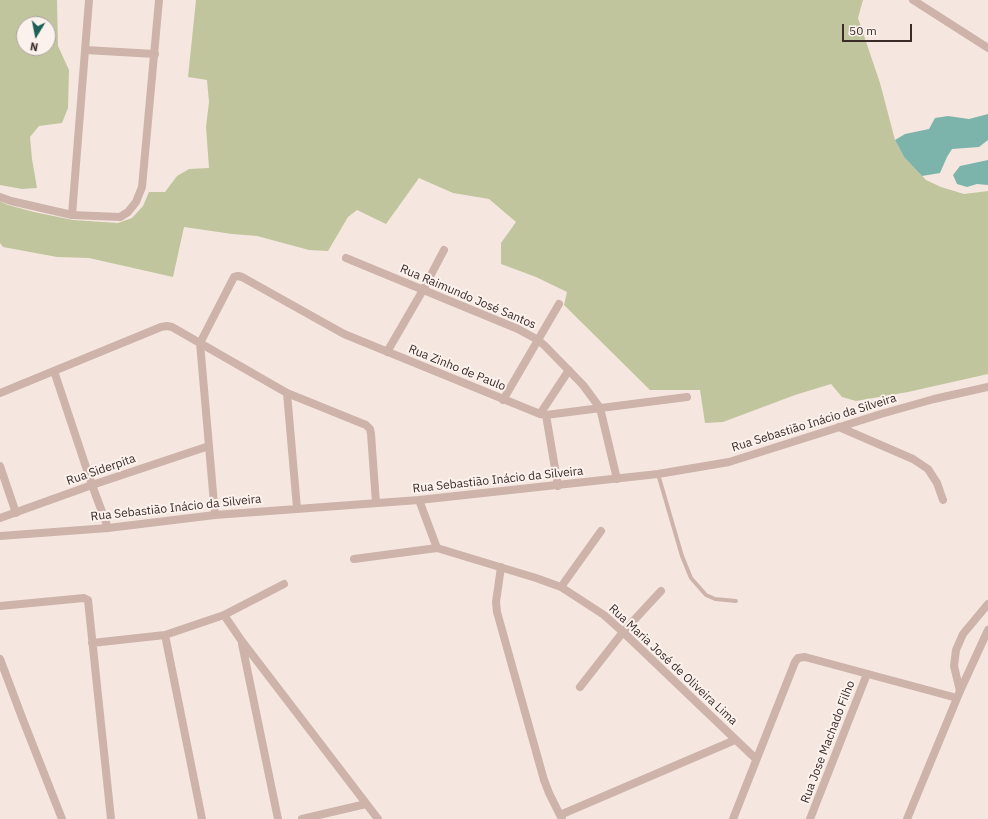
<!DOCTYPE html>
<html>
<head>
<meta charset="utf-8">
<style>
  body { margin:0 }
  #map { position:relative; width:988px; height:819px; overflow:hidden; background:#f5e7e0; font-family:"IBM Plex Sans",sans-serif }
  canvas { display:block }
  .north { position:absolute; left:16px; top:16px; width:40px; height:40px; box-sizing:border-box; background:#fbf2ed; border:1px solid #aea39f; border-radius:50%; rotate:190deg; font-size:11px; font-weight:700; line-height:16px; text-align:center; color:#3b2c2a }
  .north::after { content:''; display:block; margin:auto; width:14px; height:18px; background:#1c6057; clip-path:polygon(50% 0,100% 100%,50% 72%,0 100%) }
  .scale { position:absolute; left:842px; top:24px; width:70px; height:18px; box-sizing:border-box; border:2px solid #3b2c2a; border-top:0; padding-left:5px; font-size:12px; line-height:14px; white-space:nowrap; color:#3b2c2a; -webkit-text-stroke:3px #fbf2ed; paint-order:stroke }
</style>
</head>
<body>
<div id="map">
<canvas width="988" height="819"></canvas>
<div class="north">N</div>
<div class="scale">50 m</div>
</div>
<script>
const ctx = document.querySelector('canvas').getContext('2d');
ctx.lineJoin = 'round';
function paint(path, color) {
  ctx.fillStyle = color;
  ctx.fill(path, 'evenodd');
}
function shape(rows) {
  const path = new Path2D();
  for (const r of rows) {
    path.moveTo(r[0], r[1]);
    for (let i = 2; i < r.length; i += 2) path.lineTo(r[i], r[i + 1]);
  }
  return path;
}
function trace(path, color, width, dash) {
  ctx.strokeStyle = color;
  ctx.lineWidth = width;
  ctx.lineCap = dash ? 'butt' : 'round';
  ctx.setLineDash(dash || []);
  ctx.stroke(path);
}
function label(font, color, halo, rows, align = 'center') {
  ctx.font = font + ' "IBM Plex Sans",sans-serif';
  ctx.lineWidth = 4;
  ctx.setLineDash([]);
  ctx.textBaseline = 'middle';
  ctx.strokeStyle = halo;
  ctx.fillStyle = color;
  for (const [text, x, y, turn = 0] of rows) {
    ctx.save();
    ctx.translate(x, y);
    ctx.rotate((+turn || 0) * Math.PI / 180);
    ctx.textAlign = isNaN(turn) ? turn : align;
    if (halo) ctx.strokeText(text, 0, 0);
    ctx.fillText(text, 0, 0);
    ctx.restore();
  }
}
paint(shape([
  [0,0,57,0,58,46,69,70,68,108,62,123,39,126,30,137,32,159,37,188,22,189,0,185],
  [24,24,48,24,48,48,24,48],
  [196,0,863,0,858,18,880,83,895,140,904,157,926,180,941,187,964,194,988,191,988,374,908,392,856,401,842,397,831,384,795,395,723,422,705,423,700,390,650,390,564,305,567,292,536,277,501,264,501,243,516,222,489,199,453,193,419,178,386,224,357,210,348,217,328,251,309,250,257,236,232,234,184,227,173,277,89,258,57,257,3,247,0,243,0,201,8,205,34,212,73,220,118,223,132,218,143,206,149,192,165,192,177,176,189,169,209,168,206,127,209,102,207,80,188,77]
]), '#c0c59e');
paint(shape([
  [988,114,988,140,979,147,952,149,947,157,940,173,922,176,904,157,895,140,905,134,929,129,935,118,948,116,969,119],
  [988,160,988,185,977,184,967,187,957,184,953,175,960,166]
]), '#7cb4ab');
trace(shape([
  [658,474,682,556,691,578,706,595,715,599,736,601]
]), '#ceb3aa', 4);
trace(shape([
  [913,0,988,48],
  [85,50,155,54],
  [0,197,11,201,72,215,120,217,128,212,136,202,142,187,159,0],
  [72,215,89,0],
  [346,258,518,329,538,340,544,345,583,385,600,408,617,479],
  [387,352,423,290,444,250],
  [54,371,92,485,108,528],
  [0,393,161,327,167,326,172,327,287,393,366,425,370,429,371,434,376,503],
  [287,393,297,508],
  [503,400,559,304],
  [540,414,569,370],
  [546,415,558,486],
  [839,427,913,459,928,469,937,483,943,500],
  [0,466,16,513],
  [419,500,437,548,536,578,561,587,604,615,623,632,756,759],
  [215,515,200,343,234,277,238,276,242,277,344,334,540,414,546,415,687,397],
  [0,518,92,485,209,446],
  [0,536,108,528,215,515,419,500,658,474,729,462,881,414,934,399,988,387],
  [354,559,437,548],
  [501,567,496,602,497,612,544,780,549,793,562,819],
  [561,587,601,531],
  [0,606,84,598,88,600,111,819],
  [224,615,241,640,378,819],
  [165,635,202,819],
  [92,643,165,635,224,615,284,584],
  [242,644,278,819],
  [0,659,23,720,62,819],
  [580,687,623,632,661,591],
  [960,691,954,666,956,650,963,634,988,604],
  [560,815,735,740],
  [302,819,366,804],
  [733,819,795,662,798,658,805,657,957,698],
  [810,819,867,674],
  [907,819,960,691,988,630]
]), '#ceb3aa', 8);
label('12px', '#3b2c2a', '#fbf2ed', [
  ["Rua Raimundo José Santos",468,297,23],
  ["Rua Zinho de Paulo",457,368,22],
  ["Rua Sebastião Inácio da Silveira",814,423,-17],
  ["Rua Siderpita",101,470,-19],
  ["Rua Sebastião Inácio da Silveira",498,480,-6],
  ["Rua Sebastião Inácio da Silveira",176,508,-6],
  ["Rua Maria José de Oliveira Lima",673,665,43],
  ["Rua Jose Machado Filho",828,742,-69]
]);
</script>
</body>
</html>
